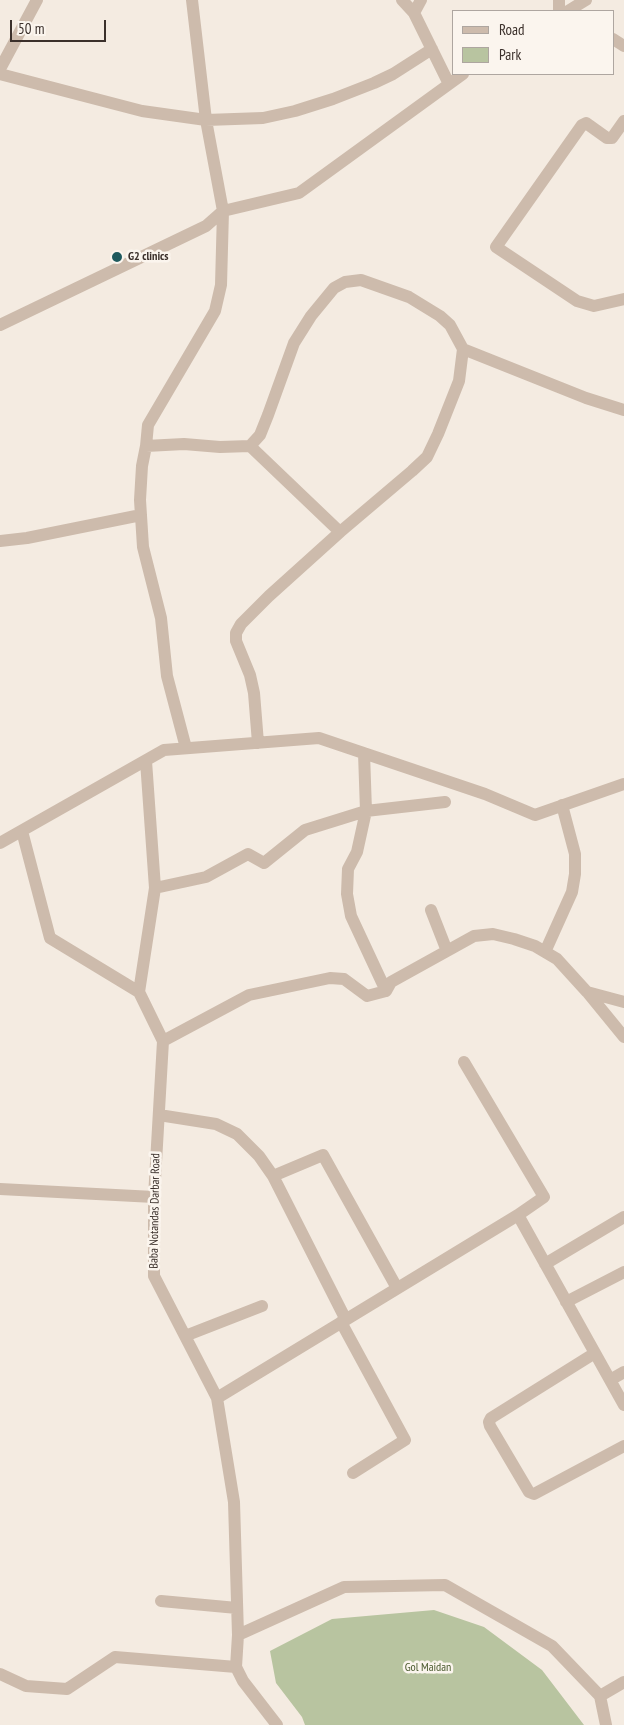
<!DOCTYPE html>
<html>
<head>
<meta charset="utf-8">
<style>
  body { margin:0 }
  #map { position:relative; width:624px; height:1725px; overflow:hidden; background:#f4ebe1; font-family:"PT Sans Narrow",sans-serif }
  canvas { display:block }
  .legend { position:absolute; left:452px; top:10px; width:162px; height:65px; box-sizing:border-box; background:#fbf5ee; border:1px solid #aea6a0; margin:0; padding:6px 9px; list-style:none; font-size:15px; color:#3b302b }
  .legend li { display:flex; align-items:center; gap:10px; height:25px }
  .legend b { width:25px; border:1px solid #aea6a0 }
  .scale { position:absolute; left:10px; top:20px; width:96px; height:22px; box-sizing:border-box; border:2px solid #3b302b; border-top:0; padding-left:6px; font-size:15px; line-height:18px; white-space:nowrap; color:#3b302b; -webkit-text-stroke:4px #fbf5ee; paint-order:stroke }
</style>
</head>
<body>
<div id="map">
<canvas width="624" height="1725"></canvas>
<ul class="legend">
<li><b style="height:6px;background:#cdbbac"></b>Road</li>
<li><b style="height:14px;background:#b8c4a0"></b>Park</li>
</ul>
<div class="scale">50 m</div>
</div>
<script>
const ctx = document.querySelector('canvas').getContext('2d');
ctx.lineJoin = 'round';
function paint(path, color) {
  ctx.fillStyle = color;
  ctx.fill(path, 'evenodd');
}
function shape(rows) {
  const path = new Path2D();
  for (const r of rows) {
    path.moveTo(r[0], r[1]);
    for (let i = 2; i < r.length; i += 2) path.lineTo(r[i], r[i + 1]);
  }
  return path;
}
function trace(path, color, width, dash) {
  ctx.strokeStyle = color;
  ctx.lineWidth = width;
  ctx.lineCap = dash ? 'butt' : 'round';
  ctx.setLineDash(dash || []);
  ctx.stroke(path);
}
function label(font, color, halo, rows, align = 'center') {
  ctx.font = font + ' "PT Sans Narrow",sans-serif';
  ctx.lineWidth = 5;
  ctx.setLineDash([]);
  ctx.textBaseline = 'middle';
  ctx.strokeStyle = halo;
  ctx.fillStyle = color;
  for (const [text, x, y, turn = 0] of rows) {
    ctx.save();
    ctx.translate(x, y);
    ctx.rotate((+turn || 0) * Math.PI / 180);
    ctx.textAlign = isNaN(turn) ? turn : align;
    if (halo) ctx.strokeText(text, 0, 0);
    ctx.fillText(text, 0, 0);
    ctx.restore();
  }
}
paint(shape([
  [434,1610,484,1627,542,1670,584,1725,305,1725,302,1717,276,1683,270,1651,332,1619]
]), '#b8c4a0');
trace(shape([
  [402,0,414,13,449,84],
  [559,11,559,0],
  [568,11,586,0],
  [414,13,421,0],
  [613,39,624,46],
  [0,69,37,0],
  [0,74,142,111,206,120,263,118,295,111,333,99,374,83,393,74,432,49],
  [624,121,612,138,607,138,586,123,582,125,496,247,577,301,594,306,624,299],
  [0,325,206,226,223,211,299,193,463,74],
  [146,446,148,425,215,311,221,285,223,211,206,120,192,0],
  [250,446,340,532],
  [0,541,27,538,141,515],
  [258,743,254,693,250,675,236,641,236,633,241,624,269,596,340,532,412,471,427,457,438,434,459,381,463,349],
  [186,748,167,676,161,618,143,547,140,500,142,466,146,446,184,444,220,447,250,446,260,435,268,415,294,343,311,316,334,288,345,282,361,280,409,297,440,316,450,325,463,349,586,398,624,410],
  [364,753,366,811,357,852,348,869,347,894,351,916,386,991],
  [22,831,50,938,139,992,163,1041,154,1197,154,1276,217,1398,234,1502,238,1635],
  [0,843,164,750,319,738,485,794,535,815,624,784],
  [155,888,206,877,248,854,264,863,305,830,366,811,445,802],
  [431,910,447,951],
  [545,952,572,892,575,874,575,854,562,805],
  [139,992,155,888,146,761],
  [588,993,624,1037],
  [163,1041,249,995,330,978,344,979,367,996,386,991,391,982,474,936,493,934,514,939,535,946,557,959,587,992,624,1002],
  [464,1062,544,1197,518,1215],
  [159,1115,216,1124,237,1134,259,1156,273,1176,346,1320],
  [273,1176,323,1155,397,1288],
  [0,1189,154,1197],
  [545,1264,624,1217],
  [566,1302,624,1272],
  [341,1322,405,1440,353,1473],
  [185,1336,262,1306],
  [595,1353,491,1418,489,1422,490,1426,529,1492,534,1494,624,1446],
  [610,1380,624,1372],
  [217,1398,518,1215,624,1405],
  [161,1601,237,1608],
  [0,1674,26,1686,67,1689,115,1657,236,1667],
  [600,1696,624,1682],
  [277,1725,243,1681,236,1667,238,1635,344,1587,445,1585,552,1646,600,1696,606,1725]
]), '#cdbbac', 12);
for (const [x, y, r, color] of [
  [117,257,6,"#1f5a5e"]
]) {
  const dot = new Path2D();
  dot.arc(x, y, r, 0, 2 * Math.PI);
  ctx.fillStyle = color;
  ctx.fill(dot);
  trace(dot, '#fbf5ee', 2);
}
label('bold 12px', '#3b302b', '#fbf5ee', [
  ["G2 clinics",128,257]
], 'left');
label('12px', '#3b302b', '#fbf5ee', [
  ["Baba Notandas Darbar Road",155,1211,-89]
]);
label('12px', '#4a5a2e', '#fbf5ee', [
  ["Gol Maidan",428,1668]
]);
</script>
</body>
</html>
